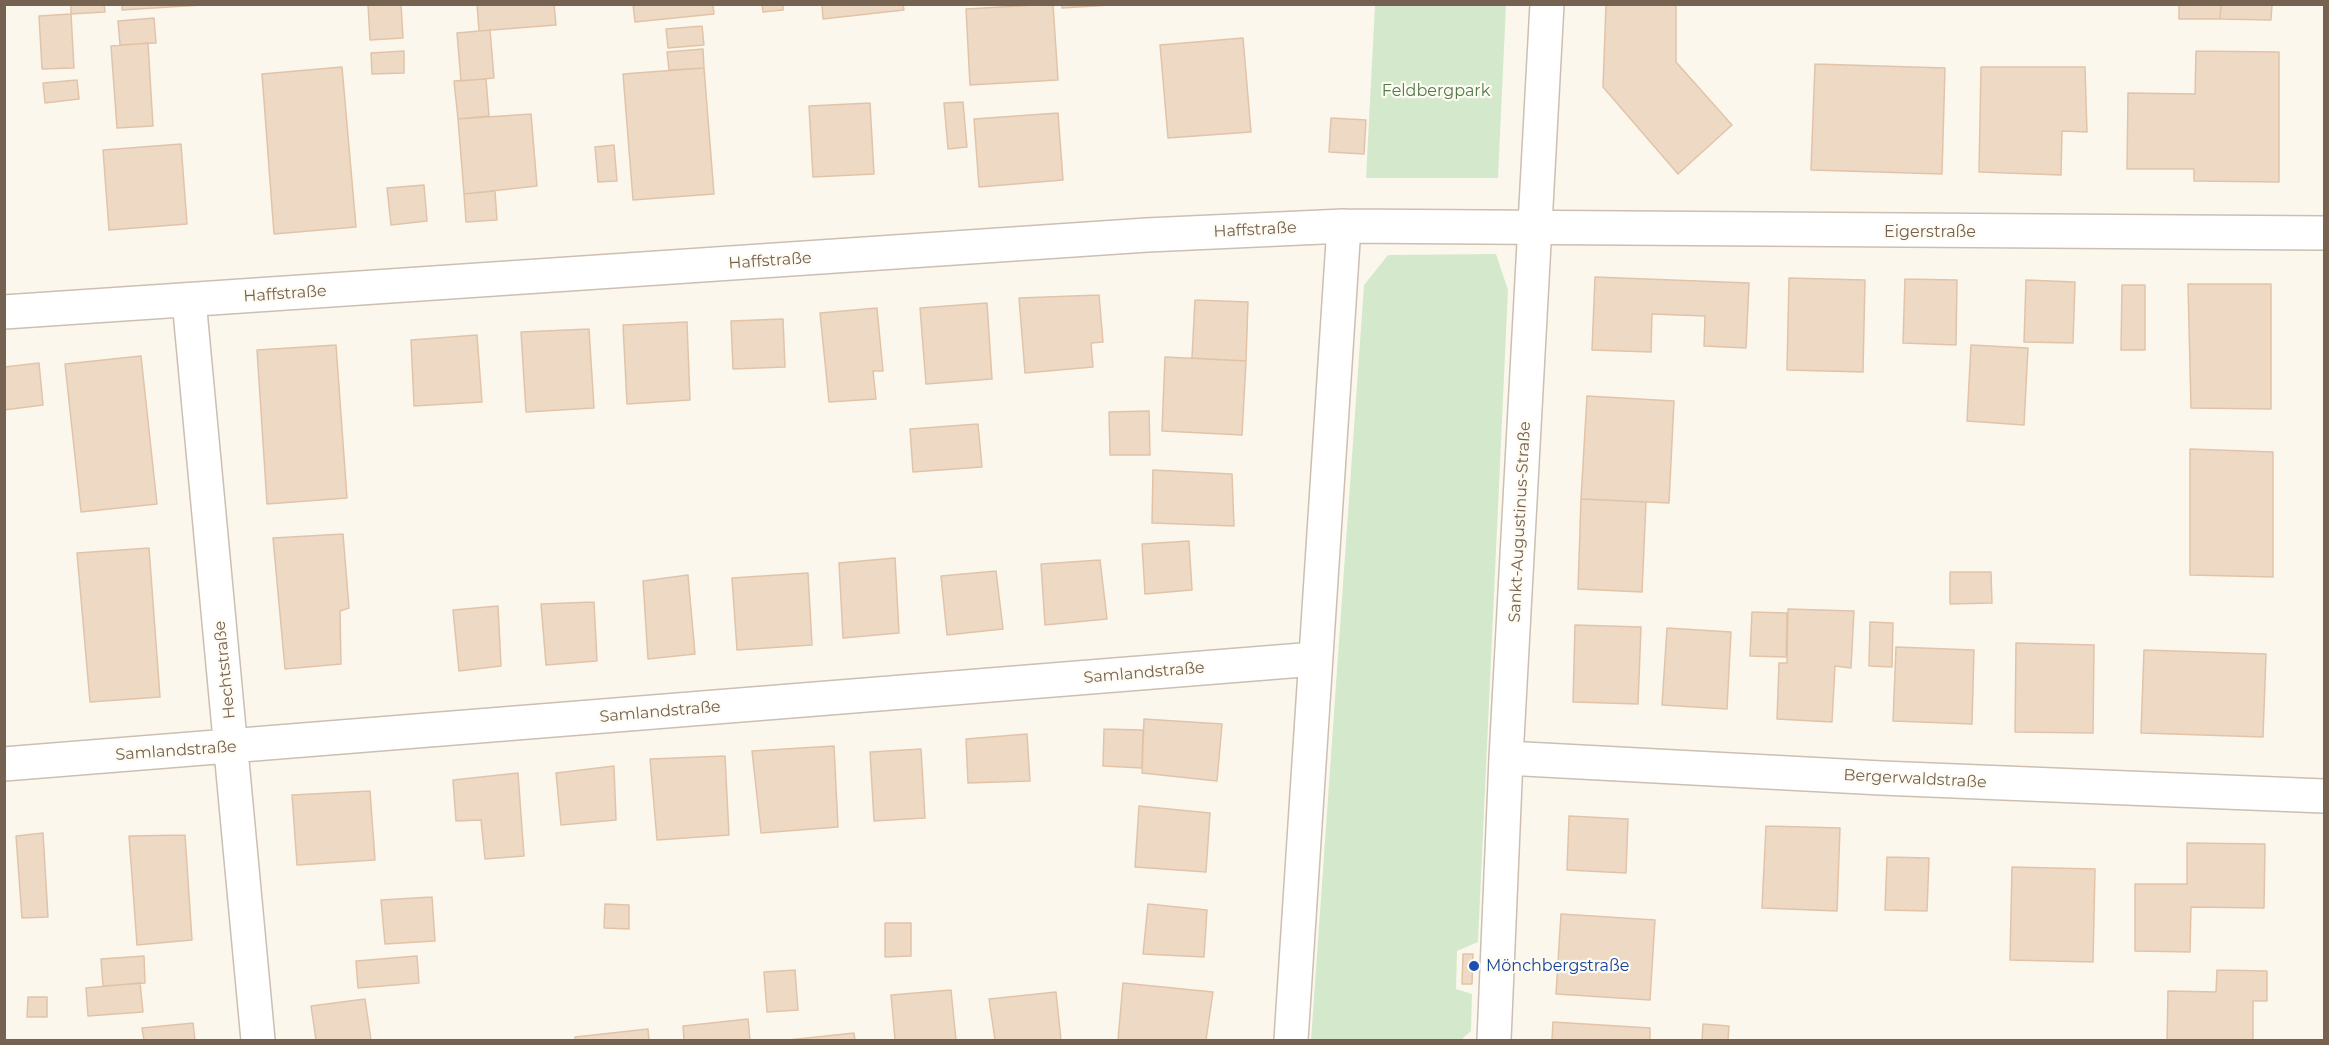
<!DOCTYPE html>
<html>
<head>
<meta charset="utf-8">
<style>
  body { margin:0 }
  #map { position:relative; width:2329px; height:1045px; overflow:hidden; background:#fcf7ed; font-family:Montserrat,sans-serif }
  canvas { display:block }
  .frame { position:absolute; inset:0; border:6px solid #766250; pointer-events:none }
</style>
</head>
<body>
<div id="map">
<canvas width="2329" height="1045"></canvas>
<div class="frame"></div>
</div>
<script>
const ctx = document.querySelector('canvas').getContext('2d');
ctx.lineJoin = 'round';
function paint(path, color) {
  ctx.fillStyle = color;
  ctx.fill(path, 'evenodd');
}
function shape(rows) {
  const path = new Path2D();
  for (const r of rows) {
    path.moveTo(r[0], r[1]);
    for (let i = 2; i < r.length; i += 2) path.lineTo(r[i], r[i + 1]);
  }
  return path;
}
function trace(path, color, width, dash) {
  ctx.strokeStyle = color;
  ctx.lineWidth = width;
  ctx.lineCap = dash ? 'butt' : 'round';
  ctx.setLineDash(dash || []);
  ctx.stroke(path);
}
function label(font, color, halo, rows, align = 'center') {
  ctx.font = font + ' Montserrat,sans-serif';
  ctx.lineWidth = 4.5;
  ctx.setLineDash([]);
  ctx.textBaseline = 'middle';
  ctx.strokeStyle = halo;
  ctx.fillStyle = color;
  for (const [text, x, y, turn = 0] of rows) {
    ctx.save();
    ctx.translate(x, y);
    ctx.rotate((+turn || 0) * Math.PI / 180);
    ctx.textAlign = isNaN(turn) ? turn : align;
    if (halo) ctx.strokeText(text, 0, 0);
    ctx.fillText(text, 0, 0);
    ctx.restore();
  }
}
paint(shape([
  [1375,5,1506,5,1498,178,1366,178],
  [1496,254,1508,290,1478,942,1457,951,1456,989,1472,994,1471,1031,1461,1040,1311,1040,1364,285,1388,255]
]), '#d4e9cb');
const building = shape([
  [71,4,104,4,105,12,71,14,71,4],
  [122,4,202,4,202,5,122,10,122,4],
  [401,4,403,38,370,40,368,5,401,4],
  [477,4,554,4,556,25,479,31,477,4],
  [633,4,713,4,714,14,635,22,633,4],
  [762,4,783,4,783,10,763,12,762,4],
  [822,4,903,4,904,10,823,19,822,4],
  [1053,4,1058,80,970,85,966,9,1053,4],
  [1062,4,1111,4,1111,5,1062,8,1062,4],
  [1606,4,1676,4,1676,62,1732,125,1678,174,1603,87,1606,4],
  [2179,4,2221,4,2220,19,2179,19,2179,4],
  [2221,4,2272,4,2271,20,2220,19,2221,4],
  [71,14,74,68,42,69,39,16,71,14],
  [154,18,156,43,120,45,118,21,154,18],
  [702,26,704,45,668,48,666,29,702,26],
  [490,30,494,78,461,81,457,33,490,30],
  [1243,38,1251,132,1168,138,1160,45,1243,38],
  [148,43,153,126,117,128,111,46,148,43],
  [703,49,704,68,669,70,667,52,703,49],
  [404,51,404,73,372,74,371,53,404,51],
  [2196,51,2279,52,2279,182,2194,181,2194,169,2127,169,2128,93,2195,94,2196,51],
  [1815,64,1945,68,1942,174,1811,170,1815,64],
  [342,67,356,227,274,234,262,74,342,67],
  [1981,67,2085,67,2087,132,2062,131,2061,175,1979,172,1981,67],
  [704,68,714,194,633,200,623,74,704,68],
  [486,79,489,116,458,119,454,81,486,79],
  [77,80,79,99,45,103,43,83,77,80],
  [963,102,967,147,948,149,944,103,963,102],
  [870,103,874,174,813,177,809,106,870,103],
  [1058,113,1063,180,979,187,974,119,1058,113],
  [531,114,537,186,464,194,458,119,531,114],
  [1331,118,1366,120,1364,154,1329,152,1331,118],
  [181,144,187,224,109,230,103,150,181,144],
  [614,145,617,181,598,182,595,147,614,145],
  [424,185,427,221,391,225,387,188,424,185],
  [495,191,497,220,466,222,464,194,495,191],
  [1595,277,1749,283,1746,348,1704,346,1705,316,1652,314,1651,352,1592,350,1595,277],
  [1789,278,1865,280,1863,372,1787,370,1789,278],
  [1905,279,1957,280,1956,345,1903,343,1905,279],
  [2026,280,2075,282,2073,343,2024,342,2026,280],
  [2188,284,2271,284,2271,409,2191,408,2188,284],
  [2122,285,2145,285,2145,350,2121,350,2122,285],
  [1099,295,1103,342,1091,343,1093,367,1025,373,1019,298,1099,295],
  [1195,300,1248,302,1246,361,1192,358,1195,300],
  [987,303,992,379,926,384,920,308,987,303],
  [877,308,883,371,873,371,876,399,829,402,820,313,877,308],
  [783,319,785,367,733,369,731,321,783,319],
  [687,322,690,400,627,404,623,325,687,322],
  [589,329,594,408,526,412,521,332,589,329],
  [477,335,482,402,414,406,411,340,477,335],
  [336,345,347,498,267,504,257,350,336,345],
  [1971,345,2028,348,2024,425,1967,421,1971,345],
  [141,356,157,504,81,512,65,364,141,356],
  [1165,357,1246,361,1242,435,1162,431,1165,357],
  [39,363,43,405,4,410,4,367,39,363],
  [1587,396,1674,401,1669,503,1581,499,1587,396],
  [1149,411,1150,455,1110,455,1109,412,1149,411],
  [978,424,982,467,913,472,910,429,978,424],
  [2190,449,2273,452,2273,577,2190,575,2190,449],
  [1153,470,1232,474,1234,526,1152,523,1153,470],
  [1581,499,1646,502,1642,592,1578,589,1581,499],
  [343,534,349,608,340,611,341,664,285,669,273,538,343,534],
  [1189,541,1192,590,1145,594,1142,544,1189,541],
  [149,548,160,697,90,702,77,553,149,548],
  [895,558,899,633,843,638,839,563,895,558],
  [1100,560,1107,619,1045,625,1041,564,1100,560],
  [996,571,1003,629,947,635,941,576,996,571],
  [1950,572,1991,572,1992,603,1950,604,1950,572],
  [808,573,812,645,737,650,732,578,808,573],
  [688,575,695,654,648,659,643,581,688,575],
  [594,602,597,661,546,665,541,604,594,602],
  [498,606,501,666,459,671,453,610,498,606],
  [1788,609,1854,611,1851,668,1835,666,1832,722,1777,719,1779,663,1787,663,1788,609],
  [1752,612,1787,613,1786,657,1750,656,1752,612],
  [1870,622,1893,623,1892,667,1869,666,1870,622],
  [1575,625,1641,627,1638,704,1573,702,1575,625],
  [1667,628,1731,632,1727,709,1662,705,1667,628],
  [2016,643,2094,645,2093,733,2015,732,2016,643],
  [1896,647,1974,650,1972,724,1893,721,1896,647],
  [2144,650,2266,654,2263,737,2141,733,2144,650],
  [1144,719,1222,724,1217,781,1142,773,1144,719],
  [1104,729,1143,730,1142,768,1103,766,1104,729],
  [1027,734,1030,781,968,783,966,739,1027,734],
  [834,746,838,827,761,833,752,751,834,746],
  [921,749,925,818,874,821,870,752,921,749],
  [725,756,729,835,657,840,650,759,725,756],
  [614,766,616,820,561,825,556,773,614,766],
  [518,773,524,856,485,859,481,820,456,821,453,780,518,773],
  [370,791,375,860,297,865,292,795,370,791],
  [1139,806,1210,813,1206,872,1135,867,1139,806],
  [1569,816,1628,819,1626,873,1567,870,1569,816],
  [1766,826,1840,828,1837,911,1762,908,1766,826],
  [43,833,48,917,22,918,16,836,43,833],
  [185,835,192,940,137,945,129,836,185,835],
  [2187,843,2265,844,2264,908,2191,907,2190,952,2135,951,2135,884,2187,884,2187,843],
  [1887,857,1929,858,1927,911,1885,910,1887,857],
  [2012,867,2095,869,2093,962,2010,960,2012,867],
  [432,897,435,941,385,944,381,900,432,897],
  [605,904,629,905,629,929,604,928,605,904],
  [1148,904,1207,910,1204,957,1143,954,1148,904],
  [1561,914,1655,920,1650,1000,1556,994,1561,914],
  [885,923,911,923,911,956,885,957,885,923],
  [1463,954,1473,954,1472,984,1462,984,1463,954],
  [144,956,145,983,103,986,101,959,144,956],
  [417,956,419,983,358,988,356,961,417,956],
  [795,970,798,1010,767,1012,764,972,795,970],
  [2217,970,2267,971,2267,1001,2253,1001,2253,1040,2167,1040,2168,991,2216,992,2217,970],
  [140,983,143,1012,88,1016,86,988,140,983],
  [1123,983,1213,992,1206,1040,1118,1040,1123,983],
  [951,990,956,1040,895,1040,891,995,951,990],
  [1056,992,1061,1040,995,1040,989,999,1056,992],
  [28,997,47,997,47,1017,27,1017,28,997],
  [365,999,371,1040,316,1040,311,1006,365,999],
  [748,1019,750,1040,684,1040,683,1026,748,1019],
  [1553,1022,1650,1028,1650,1040,1552,1040,1553,1022],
  [193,1023,195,1040,144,1040,142,1028,193,1023],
  [1703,1024,1729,1026,1728,1040,1702,1040,1703,1024],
  [648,1029,649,1040,575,1040,575,1037,648,1029],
  [854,1033,855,1040,788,1040,854,1033]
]);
paint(building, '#edd9c4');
trace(building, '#e1c4a8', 1.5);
const minor = shape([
  [189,300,258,1040],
  [4,312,1147,235,1344,226,2324,233],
  [1506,758,1881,778,2324,796],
  [4,764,1315,659],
  [1291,1040,1344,226],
  [1494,1040,1506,758,1547,4]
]);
trace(minor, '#ccbfb0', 36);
trace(minor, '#fff', 33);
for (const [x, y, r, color] of [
  [1474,966,6,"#1a4fb4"]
]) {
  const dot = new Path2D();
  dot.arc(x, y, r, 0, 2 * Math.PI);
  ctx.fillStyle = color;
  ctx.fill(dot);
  trace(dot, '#fefbf3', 2);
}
label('16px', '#527b49', '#fefbf3', [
  ["Feldbergpark",1436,91]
]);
label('16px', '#766250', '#fefbf3', [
  ["Haffstraße",1255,230,-3],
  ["Eigerstraße",1930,232],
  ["Haffstraße",770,261,-4],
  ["Haffstraße",285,294,-4],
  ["Sankt-Augustinus-Straße",1520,522,-87],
  ["Hechtstraße",225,670,-96],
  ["Samlandstraße",1144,673,-5],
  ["Samlandstraße",660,712,-5],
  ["Samlandstraße",176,751,-4],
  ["Bergerwaldstraße",1915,779,3]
]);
label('16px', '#164399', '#fefbf3', [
  ["Mönchbergstraße",1486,966]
], 'left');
</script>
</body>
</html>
